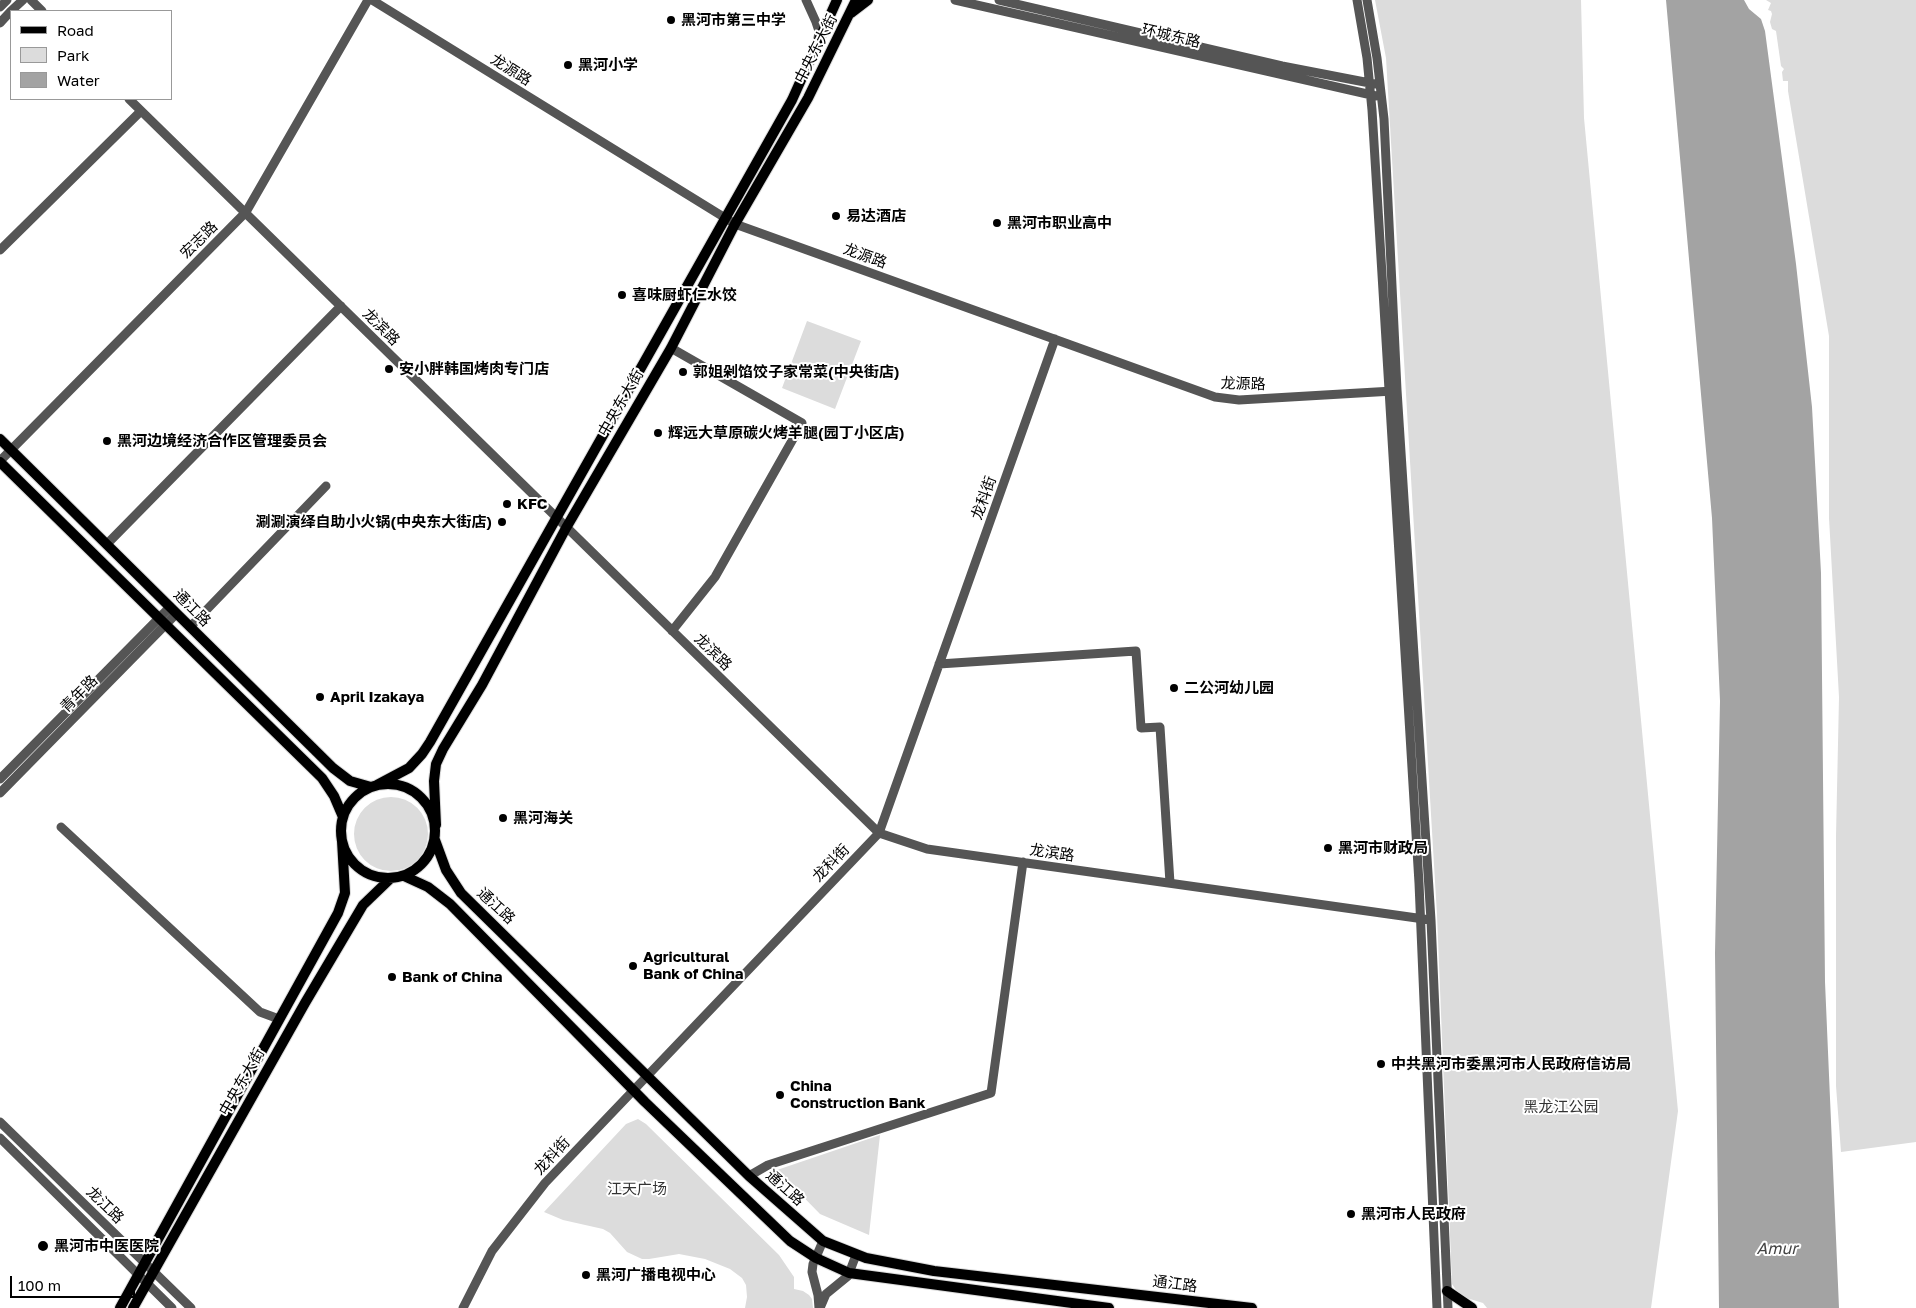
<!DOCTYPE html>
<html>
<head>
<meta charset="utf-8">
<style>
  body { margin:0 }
  #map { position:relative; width:1916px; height:1308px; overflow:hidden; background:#fff; font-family:"Golos Text",sans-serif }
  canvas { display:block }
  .legend { position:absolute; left:10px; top:10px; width:162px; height:90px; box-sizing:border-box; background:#fff; border:1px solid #999; margin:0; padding:6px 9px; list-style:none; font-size:15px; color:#000 }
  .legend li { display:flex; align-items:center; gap:10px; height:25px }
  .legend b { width:25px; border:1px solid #999 }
  .scale { position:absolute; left:10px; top:1276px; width:125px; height:22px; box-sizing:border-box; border:2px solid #000; border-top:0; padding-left:6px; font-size:15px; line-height:18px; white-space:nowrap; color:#000; -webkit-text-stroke:4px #fff; paint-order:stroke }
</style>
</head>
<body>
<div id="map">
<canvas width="1916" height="1308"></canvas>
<ul class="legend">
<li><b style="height:6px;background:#000"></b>Road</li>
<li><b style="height:14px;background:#dcdcdc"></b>Park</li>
<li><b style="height:14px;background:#a3a3a3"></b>Water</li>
</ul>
<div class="scale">100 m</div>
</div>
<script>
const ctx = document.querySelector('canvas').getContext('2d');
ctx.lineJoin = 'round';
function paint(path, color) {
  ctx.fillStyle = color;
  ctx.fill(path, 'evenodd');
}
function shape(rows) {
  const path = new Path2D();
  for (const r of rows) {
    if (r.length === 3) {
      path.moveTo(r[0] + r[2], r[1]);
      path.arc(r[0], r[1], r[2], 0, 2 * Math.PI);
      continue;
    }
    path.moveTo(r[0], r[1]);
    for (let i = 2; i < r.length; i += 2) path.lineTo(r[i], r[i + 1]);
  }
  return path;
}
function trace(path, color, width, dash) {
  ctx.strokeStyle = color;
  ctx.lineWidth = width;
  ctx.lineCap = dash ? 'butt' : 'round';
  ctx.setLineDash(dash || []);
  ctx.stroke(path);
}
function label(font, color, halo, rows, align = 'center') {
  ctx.font = font + ' "Golos Text","Noto Sans SC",sans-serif';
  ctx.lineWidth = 4;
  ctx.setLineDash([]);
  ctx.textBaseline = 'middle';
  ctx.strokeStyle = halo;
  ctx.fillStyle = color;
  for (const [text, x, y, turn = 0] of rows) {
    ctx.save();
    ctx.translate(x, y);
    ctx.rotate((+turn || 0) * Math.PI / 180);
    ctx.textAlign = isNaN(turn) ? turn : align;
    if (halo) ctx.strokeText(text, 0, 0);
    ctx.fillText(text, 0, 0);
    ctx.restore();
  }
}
paint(shape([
  [1375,0,1581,0,1584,118,1678,1111,1651,1308,1487,1308,1483,1303,1460,1296,1452,1284,1437,915,1386,58],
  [1766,0,1916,0,1916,1142,1841,1152,1836,1086,1836,836,1839,697,1829,518,1829,336,1788,91,1788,81,1783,81,1782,72,1784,69,1781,66,1776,31,1772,29,1770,22,1772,14,1771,11,1768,10,1771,3],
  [807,321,861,341,835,409,782,388],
  [391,834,37],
  [638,1119,646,1124,779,1255,794,1277,794,1289,803,1291,809,1295,812,1299,813,1308,745,1308,747,1297,746,1285,742,1278,730,1269,705,1259,679,1254,649,1259,642,1259,627,1252,610,1233,603,1229,563,1220,544,1212,626,1124],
  [880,1135,869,1235,820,1214,777,1170]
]), '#dcdcdc');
paint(shape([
  [1666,0,1744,0,1749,9,1761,19,1765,31,1796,264,1812,407,1821,573,1825,982,1839,1308,1719,1308,1715,953,1720,701,1712,518]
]), '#a3a3a3');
const major = shape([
  [851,13,868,0],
  [0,439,333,768,350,781,371,787],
  [0,462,322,778,334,796,343,817],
  [388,831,47],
  [377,785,409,768,422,754,430,742,792,100,837,0],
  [436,825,434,781,436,764,443,749,482,685,566,528,671,348,735,224,808,98,856,0],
  [435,840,446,870,461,893,749,1176,823,1241,866,1258,934,1271,1252,1308],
  [404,876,428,887,450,904,645,1102,790,1241,816,1258,849,1273,1109,1308],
  [1447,1291,1472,1308],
  [120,1308,338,913,345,893,342,841],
  [133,1308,305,1003,363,905,390,879]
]);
trace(major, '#dbdbdb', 12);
trace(shape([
  [31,0,42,11],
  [372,0,735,224,1215,397,1239,400,1393,391],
  [806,0,816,22,819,31,818,39],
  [955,0,1376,96],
  [999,0,1282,66,1375,84],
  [1357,0,1367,58,1372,110,1419,883,1437,1308],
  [1367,0,1377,58,1384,119,1397,390,1431,920,1448,1308],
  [0,7,7,0],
  [11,11,23,0],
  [0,23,11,11],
  [129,99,879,833,927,849,1431,920],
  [0,250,141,111],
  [671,348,802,423,715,577,672,631],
  [0,461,246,212,368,0],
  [107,544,341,306],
  [190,627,326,486],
  [939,664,1136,651,1141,728,1160,727,1170,883],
  [0,779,170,607],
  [0,793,176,614],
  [61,827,260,1012,279,1019],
  [0,1122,191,1308],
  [0,1138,172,1308],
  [749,1176,768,1165,991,1093,1023,862],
  [463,1308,492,1251,545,1183,879,833,1055,339],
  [819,1308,818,1295,812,1272,813,1264,823,1241],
  [820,1308,826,1294,848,1276,856,1255]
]), '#555', 9);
trace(major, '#000', 10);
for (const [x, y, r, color] of [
  [671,20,5,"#000"],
  [568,65,5,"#000"],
  [836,216,5,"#000"],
  [997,223,5,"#000"],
  [622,295,5,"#000"],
  [389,369,5,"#000"],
  [683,372,5,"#000"],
  [658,433,5,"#000"],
  [107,441,5,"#000"],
  [507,504,5,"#000"],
  [502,522,5,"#000"],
  [1174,688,5,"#000"],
  [320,697,5,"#000"],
  [503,818,5,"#000"],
  [1328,848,5,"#000"],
  [633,966,5,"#000"],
  [392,977,5,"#000"],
  [1381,1064,5,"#000"],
  [780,1095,5,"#000"],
  [1351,1214,5,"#000"],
  [43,1246,6,"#000"],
  [586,1275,5,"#000"]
]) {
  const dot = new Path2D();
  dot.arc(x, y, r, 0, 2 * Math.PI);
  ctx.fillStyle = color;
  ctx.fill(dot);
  trace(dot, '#fff', 2);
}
label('bold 15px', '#000', '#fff', [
  ["黑河市第三中学",681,20],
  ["黑河小学",578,65],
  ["易达酒店",846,216],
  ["黑河市职业高中",1007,223],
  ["喜味厨虾仁水饺",632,295],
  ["安小胖韩国烤肉专门店",399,369],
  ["郭姐剁馅饺子家常菜(中央街店)",693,372],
  ["辉远大草原碳火烤羊腿(园丁小区店)",668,433],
  ["黑河边境经济合作区管理委员会",117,441],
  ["KFC",517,504],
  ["涮涮演绎自助小火锅(中央东大街店)",492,522,"right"],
  ["二公河幼儿园",1184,688],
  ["April Izakaya",330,697],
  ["黑河海关",513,818],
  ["黑河市财政局",1338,848],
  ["Agricultural",643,957],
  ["Bank of China",643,974],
  ["Bank of China",402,977],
  ["中共黑河市委黑河市人民政府信访局",1391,1064],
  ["China",790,1086],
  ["Construction Bank",790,1103],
  ["黑河市人民政府",1361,1214],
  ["黑河市中医医院",54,1246],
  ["黑河广播电视中心",596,1275]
], 'left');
label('15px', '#000', '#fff', [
  ["环城东路",1171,36,13],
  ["中央东大街",816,49,-63],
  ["龙源路",511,70,32],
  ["宏志路",199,240,-45],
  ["龙源路",865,256,20],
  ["龙滨路",381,327,45],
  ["龙源路",1243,384,1],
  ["中央东大街",621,403,-60],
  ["龙科街",984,498,-70],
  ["通江路",192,608,45],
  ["龙滨路",713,652,44],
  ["青年路",79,694,-45],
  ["龙滨路",1052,853,8],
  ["龙科街",831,863,-46],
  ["通江路",496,906,43],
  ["中央东大街",242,1082,-60],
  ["龙科街",552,1156,-47],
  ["通江路",785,1188,42],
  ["龙江路",105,1205,44],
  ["通江路",1175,1284,7]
]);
label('15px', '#333', '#fff', [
  ["黑龙江公园",1561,1107],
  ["江天广场",637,1189]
]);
label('italic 16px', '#444', '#fff', [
  ["Amur",1777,1249]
]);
</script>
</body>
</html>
